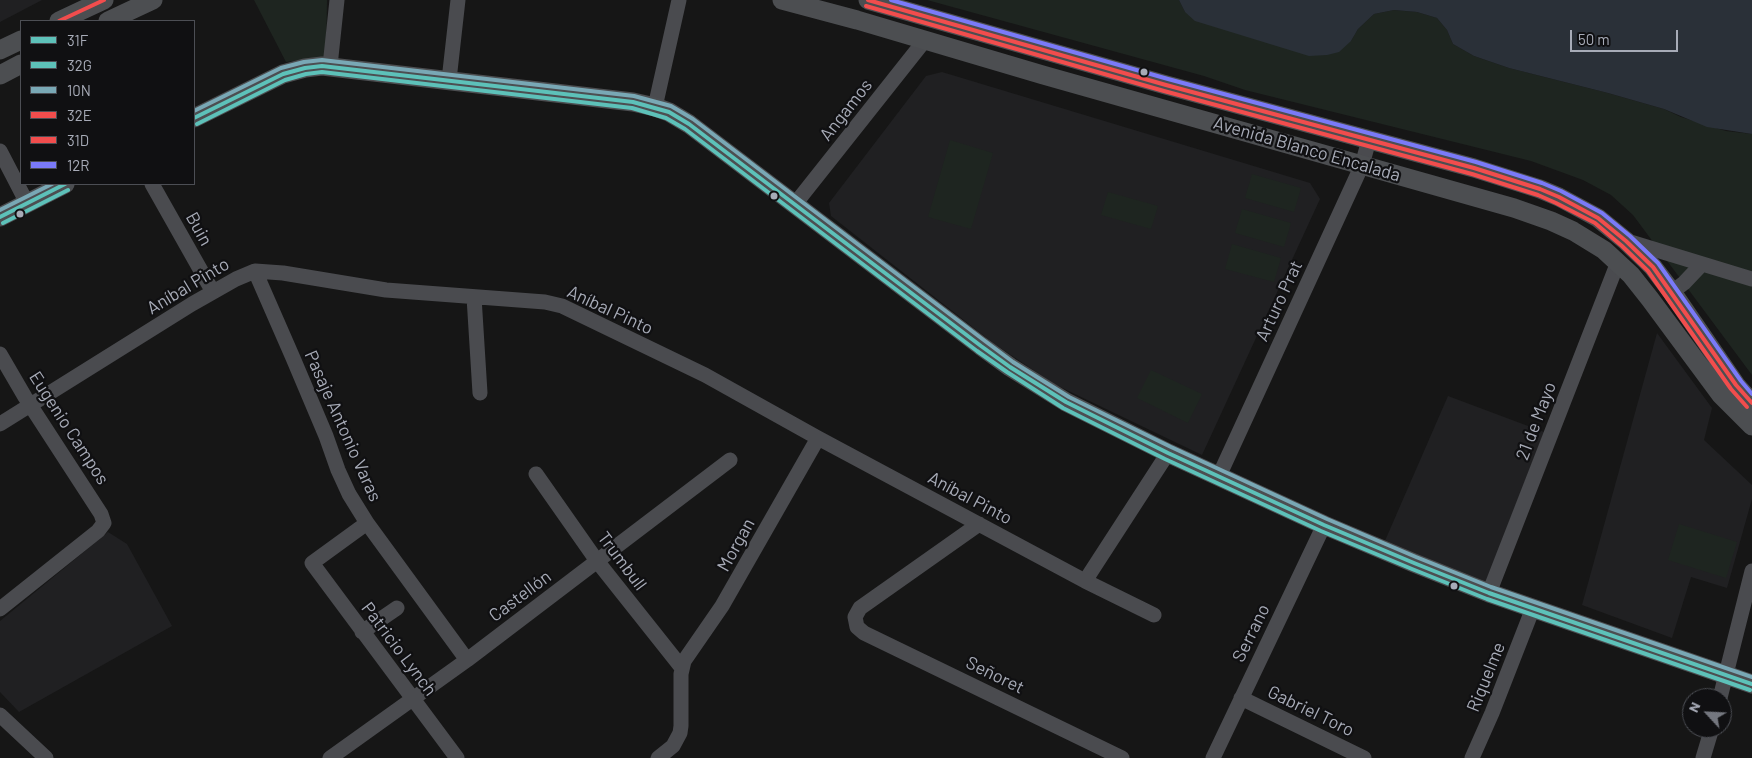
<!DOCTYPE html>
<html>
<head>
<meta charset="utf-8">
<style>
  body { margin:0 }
  #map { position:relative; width:1752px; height:758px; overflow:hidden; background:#161616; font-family:Barlow,sans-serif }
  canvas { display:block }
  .legend { position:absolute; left:20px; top:20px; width:175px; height:165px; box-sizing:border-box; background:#101012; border:1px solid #4c4e54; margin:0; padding:6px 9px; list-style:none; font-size:15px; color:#a7abb7 }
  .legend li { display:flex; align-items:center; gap:10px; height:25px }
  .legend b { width:25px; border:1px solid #4c4e54 }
  .north { position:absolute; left:1682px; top:688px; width:50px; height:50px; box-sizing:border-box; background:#101012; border:1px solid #4c4e54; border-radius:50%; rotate:295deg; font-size:14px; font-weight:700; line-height:20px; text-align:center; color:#a7abb7 }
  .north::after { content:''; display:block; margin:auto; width:18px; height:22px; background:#74777f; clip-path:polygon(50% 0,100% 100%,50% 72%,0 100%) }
  .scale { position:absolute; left:1570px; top:30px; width:108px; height:22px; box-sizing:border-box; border:2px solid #a7abb7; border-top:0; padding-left:6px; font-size:15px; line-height:18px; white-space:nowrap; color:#a7abb7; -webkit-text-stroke:4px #101012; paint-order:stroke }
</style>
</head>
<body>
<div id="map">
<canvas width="1752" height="758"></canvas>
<ul class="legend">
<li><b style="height:6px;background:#5dc1b9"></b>31F</li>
<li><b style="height:6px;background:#5dc1b9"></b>32G</li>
<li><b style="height:6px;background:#79a8b5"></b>10N</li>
<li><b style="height:6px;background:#f14d4d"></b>32E</li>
<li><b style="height:6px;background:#f14d4d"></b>31D</li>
<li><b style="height:6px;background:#7a7af8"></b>12R</li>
</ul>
<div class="north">N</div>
<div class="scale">50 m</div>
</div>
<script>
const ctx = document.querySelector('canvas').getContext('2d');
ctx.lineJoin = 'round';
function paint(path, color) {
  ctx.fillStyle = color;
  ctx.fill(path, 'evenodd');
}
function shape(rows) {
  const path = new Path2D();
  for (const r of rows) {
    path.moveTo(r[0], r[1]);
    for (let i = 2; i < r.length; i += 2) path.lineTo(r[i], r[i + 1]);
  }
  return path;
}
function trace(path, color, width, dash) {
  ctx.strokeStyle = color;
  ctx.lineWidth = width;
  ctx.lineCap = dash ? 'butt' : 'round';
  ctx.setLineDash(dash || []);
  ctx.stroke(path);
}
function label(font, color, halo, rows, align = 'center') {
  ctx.font = font + ' Barlow,sans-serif';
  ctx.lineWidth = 4.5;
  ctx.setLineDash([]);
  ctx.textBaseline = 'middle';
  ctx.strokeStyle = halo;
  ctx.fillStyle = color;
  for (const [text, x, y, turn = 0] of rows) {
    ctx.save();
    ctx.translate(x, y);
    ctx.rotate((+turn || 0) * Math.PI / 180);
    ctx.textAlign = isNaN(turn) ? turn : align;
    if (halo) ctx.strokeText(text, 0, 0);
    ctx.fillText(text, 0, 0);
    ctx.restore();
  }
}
paint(shape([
  [0,0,42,0,0,22],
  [942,72,1310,183,1320,199,1202,455,1054,384,993,343,831,216,829,203,926,76],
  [1657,333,1712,408,1704,440,1752,485,1752,499,1727,588,1691,577,1672,638,1582,605],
  [1448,396,1544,432,1485,585,1384,543],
  [108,532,127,544,172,626,19,712,0,692,0,621]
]), '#202022');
paint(shape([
  [254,0,327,0,326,57,286,62],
  [927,0,1179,0,1185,12,1351,41,1358,29,1374,14,1394,10,1417,12,1437,18,1447,30,1453,44,1474,56,1509,68,1608,93,1664,109,1681,117,1726,131,1752,134,1752,375,1633,215,1611,195,1583,180,1531,161,1245,90,1204,76],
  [950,140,993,153,971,229,928,217],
  [1252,174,1301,188,1294,212,1245,198],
  [1108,192,1158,206,1151,229,1101,215],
  [1242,209,1291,223,1284,247,1235,233],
  [1232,244,1281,258,1274,282,1225,269],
  [1151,370,1202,394,1188,423,1137,398],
  [1679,524,1737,542,1726,578,1668,560]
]), '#1e2520');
paint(shape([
  [1179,0,1752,0,1752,134,1707,127,1664,109,1608,93,1509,68,1474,56,1453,44,1447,30,1437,18,1417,12,1394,10,1374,14,1358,29,1351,41,1339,52,1327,55,1309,56,1195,21,1185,12]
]), '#2a3038');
trace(shape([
  [330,66,337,0],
  [449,80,458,0],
  [655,107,679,0],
  [0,151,27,203],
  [152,184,213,292],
  [795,204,925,40],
  [1627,241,1752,279],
  [255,271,293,358,326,436,338,470,349,494,367,523,467,660],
  [1672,292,1684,283,1702,264],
  [474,297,480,393],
  [0,354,25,397,101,514,104,523,98,531,0,609],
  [0,424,192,304,236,279,255,271,283,273,386,290,545,302,562,306,705,375,818,438,1085,581,1154,615],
  [536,474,597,561,682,668],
  [1219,476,1362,165,1369,140],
  [367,523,312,563,457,758],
  [979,524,860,608,855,617,857,627,864,633,1122,758],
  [1085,581,1168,453],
  [1489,593,1618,262],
  [362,632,397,608],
  [1241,698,1364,758],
  [1720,698,1752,571],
  [0,715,46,758],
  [330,758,467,660,730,460],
  [658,758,673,746,680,733,681,726,681,674,684,661,722,606,818,438],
  [1213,758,1324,525],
  [1472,758,1492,713,1533,608],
  [1703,758,1712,728]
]), '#4a4b4f', 15);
trace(shape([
  [782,0,857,20,1043,75,1514,208,1551,221,1573,231,1604,250,1631,275,1650,299,1721,395,1752,426],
  [868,0,1166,85,1474,168,1540,189,1559,197,1598,218,1626,241,1653,267,1672,292,1736,385,1752,403],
  [59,21,104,0],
  [108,21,153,0],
  [0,50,21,40],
  [0,75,21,64],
  [194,118,283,74,305,68,322,66,633,102,655,107,669,112,689,124,981,346,1010,367,1066,402,1168,453,1324,525,1414,563,1489,593,1752,684],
  [0,217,65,184]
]), '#4c4e51', 19);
trace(shape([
  [194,118,283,74,305,68,322,66,633,102,669,112,689,124,981,346,1010,367,1066,402,1168,453,1324,525,1414,563,1489,593,1752,684],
  [0,217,65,184]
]), '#5dc1b9', 4);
trace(shape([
  [197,124,285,80,306,74,322,72,632,108,666,118,685,129,977,351,1007,372,1063,408,1165,459,1321,531,1412,569,1487,599,1750,690],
  [3,223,68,190]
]), '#5dc1b9', 4);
trace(shape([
  [194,111,281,68,304,62,322,60,634,96,671,106,693,119,985,341,1013,362,1069,397,1171,447,1327,519,1416,557,1491,587,1752,677],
  [0,210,52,184]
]), '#79a8b5', 4);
trace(shape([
  [868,0,1166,85,1474,168,1540,189,1559,197,1598,218,1626,241,1653,267,1736,385,1752,403],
  [59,21,104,0]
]), '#f14d4d', 4);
trace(shape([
  [866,6,1164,91,1472,174,1538,195,1556,203,1595,223,1622,246,1648,271,1731,389,1747,407]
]), '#f14d4d', 4);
trace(shape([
  [891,0,1168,79,1476,162,1542,183,1561,191,1602,213,1630,236,1658,263,1741,381,1752,394]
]), '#7a7af8', 4);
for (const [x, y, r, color] of [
  [1144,72,4.5,"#a7abb7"],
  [774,196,4.5,"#a7abb7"],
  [20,214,4.5,"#a7abb7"],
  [1454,586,4.5,"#a7abb7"]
]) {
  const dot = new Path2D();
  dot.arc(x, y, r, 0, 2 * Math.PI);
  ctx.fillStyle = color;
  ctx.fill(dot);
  trace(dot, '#101012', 2);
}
label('18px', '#a7abb7', '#101012', [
  ["Angamos",846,110,-52],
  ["Avenida Blanco Encalada",1307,149,16],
  ["Buin",199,229,61],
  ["Aníbal Pinto",188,286,-31],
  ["Arturo Prat",1279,301,-65],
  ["Aníbal Pinto",610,310,25],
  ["21 de Mayo",1536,421,-69],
  ["Pasaje Antonio Varas",343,426,66],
  ["Eugenio Campos",69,428,57],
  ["Aníbal Pinto",970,498,28],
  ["Morgan",736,545,-61],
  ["Trumbull",622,561,53],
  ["Castellón",520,596,-37],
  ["Serrano",1251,633,-64],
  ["Patricio Lynch",399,649,53],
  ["Señoret",995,675,26],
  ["Riquelme",1486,677,-68],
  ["Gabriel Toro",1311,711,26]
]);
</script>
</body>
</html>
